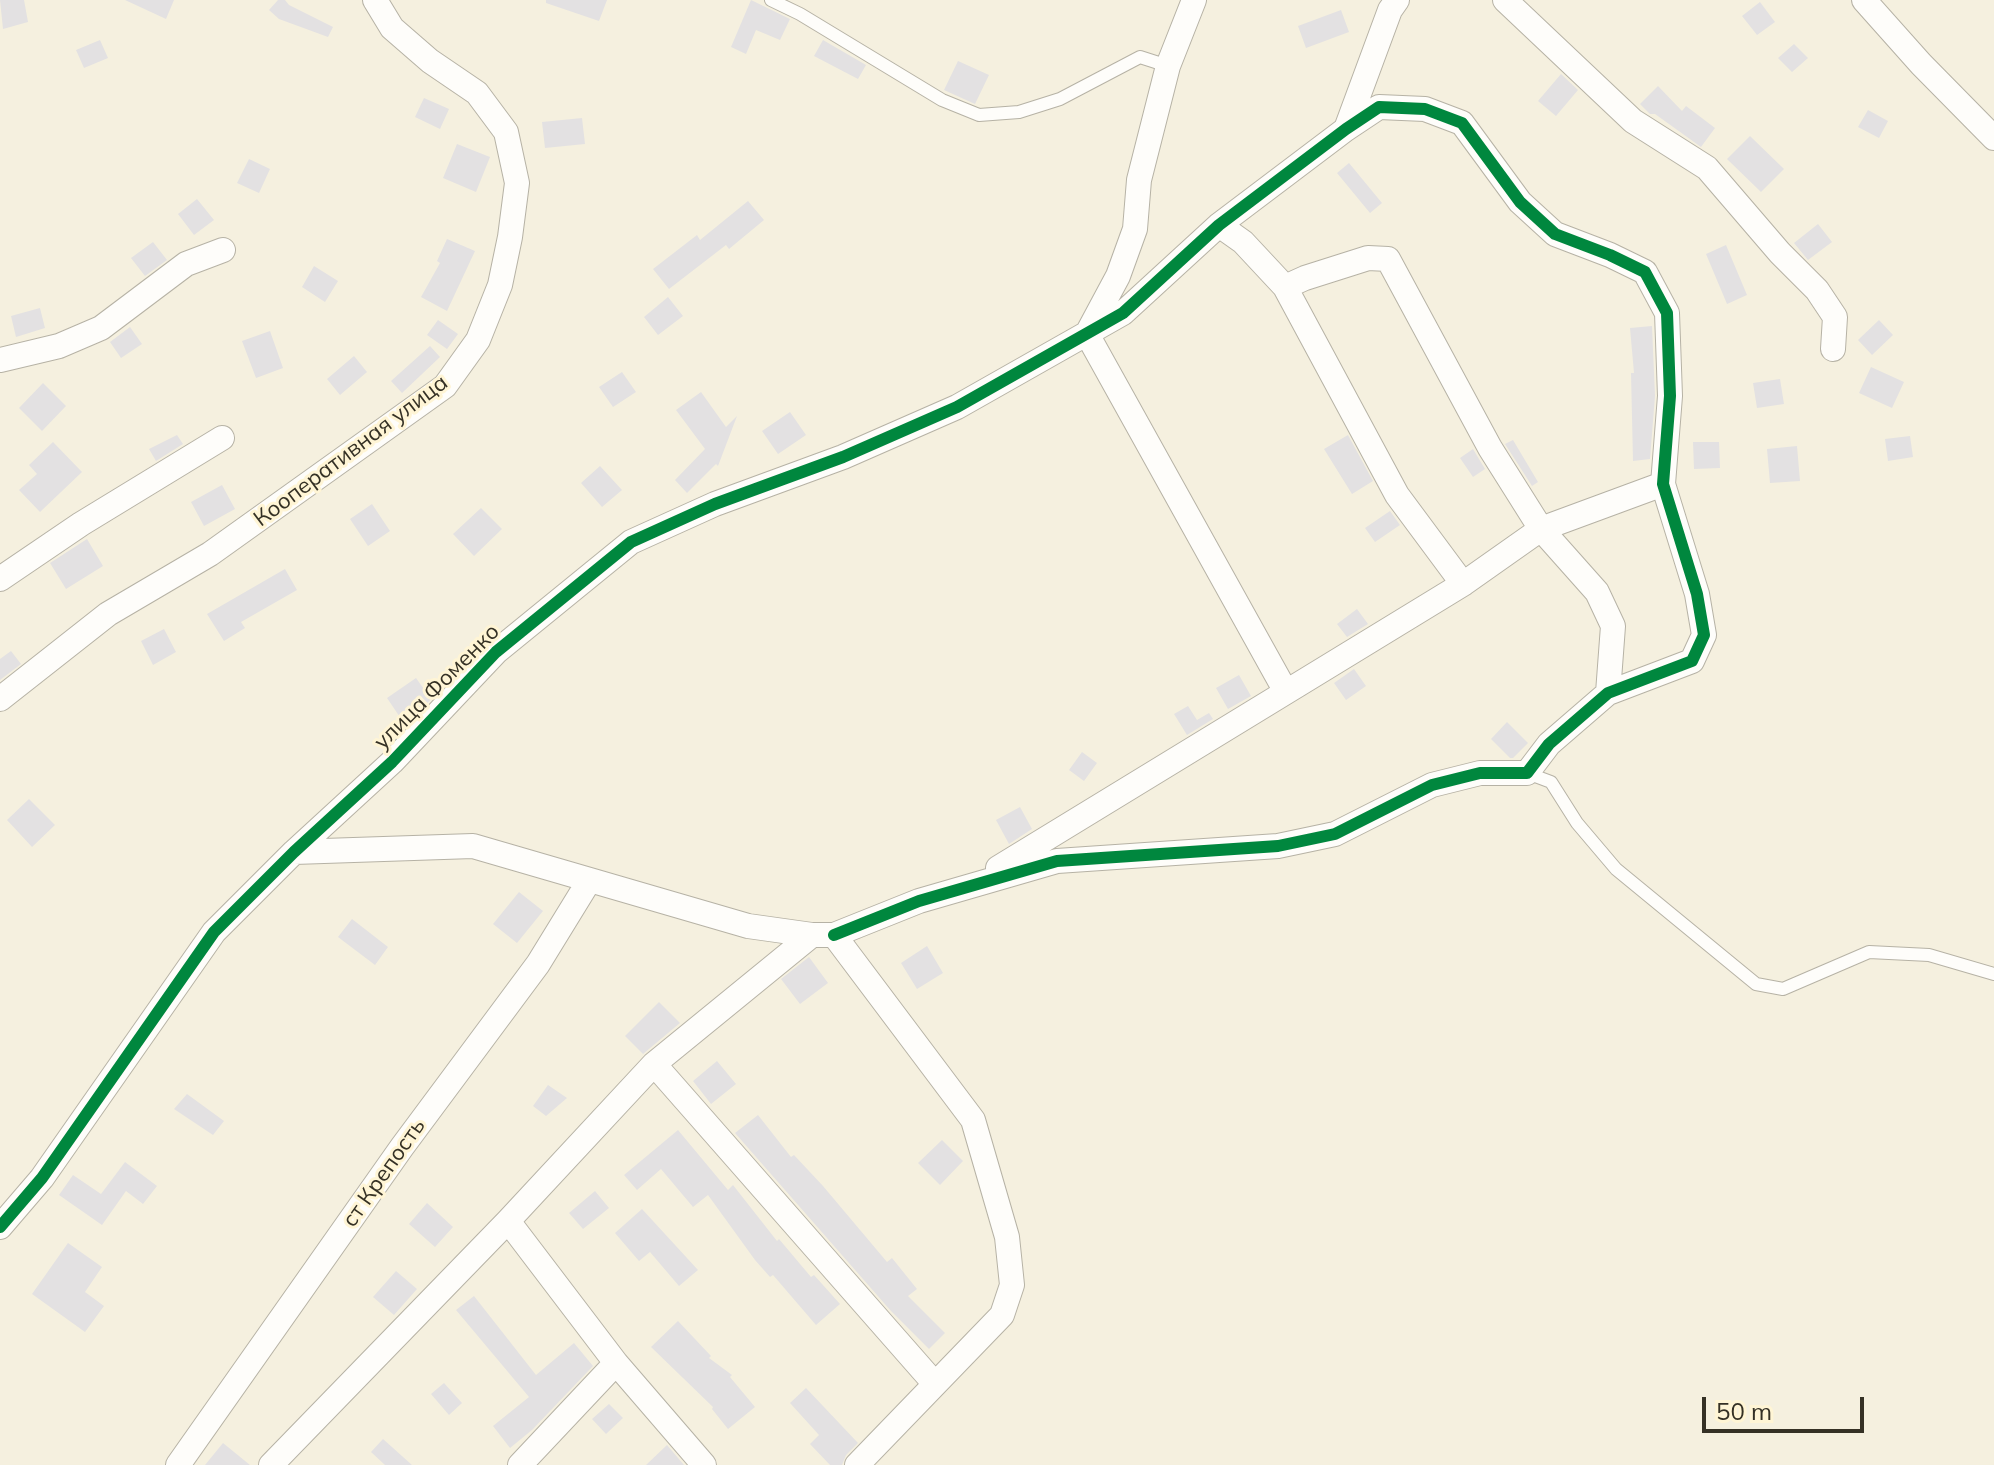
<!DOCTYPE html>
<html>
<head>
<meta charset="utf-8">
<style>
  body { margin:0 }
  #map { position:relative; width:1994px; height:1465px; overflow:hidden; background:#f5f0df; font-family:Mulish,sans-serif }
  canvas { display:block }
  .scale { position:absolute; left:1702px; top:1397px; width:162px; height:36px; box-sizing:border-box; border:4px solid #353125; border-top:0; padding-left:10px; font-size:24px; line-height:28px; white-space:nowrap; color:#353125; -webkit-text-stroke:6px #fff5d5; paint-order:stroke }
</style>
</head>
<body>
<div id="map">
<canvas width="1994" height="1465"></canvas>
<div class="scale">50 m</div>
</div>
<script>
const ctx = document.querySelector('canvas').getContext('2d');
ctx.lineJoin = 'round';
function paint(path, color) {
  ctx.fillStyle = color;
  ctx.fill(path, 'evenodd');
}
function shape(rows) {
  const path = new Path2D();
  for (const r of rows) {
    path.moveTo(r[0], r[1]);
    for (let i = 2; i < r.length; i += 2) path.lineTo(r[i], r[i + 1]);
  }
  return path;
}
function trace(path, color, width, dash) {
  ctx.strokeStyle = color;
  ctx.lineWidth = width;
  ctx.lineCap = dash ? 'butt' : 'round';
  ctx.setLineDash(dash || []);
  ctx.stroke(path);
}
function label(font, color, halo, rows, align = 'center') {
  ctx.font = font + ' Mulish,sans-serif';
  ctx.lineWidth = 6;
  ctx.setLineDash([]);
  ctx.textBaseline = 'middle';
  ctx.strokeStyle = halo;
  ctx.fillStyle = color;
  for (const [text, x, y, turn = 0] of rows) {
    ctx.save();
    ctx.translate(x, y);
    ctx.rotate((+turn || 0) * Math.PI / 180);
    ctx.textAlign = isNaN(turn) ? turn : align;
    if (halo) ctx.strokeText(text, 0, 0);
    ctx.fillText(text, 0, 0);
    ctx.restore();
  }
}
paint(shape([
  [0,0,24,0,28,22,3,29],
  [125,0,174,0,166,19],
  [278,0,285,0,289,5,333,27,328,37,279,19,269,10],
  [546,0,607,0,599,21,546,3],
  [751,0,790,19,780,40,756,30,746,54,731,47],
  [1760,2,1775,22,1757,35,1742,16],
  [1341,10,1349,32,1306,48,1298,26],
  [100,40,108,58,84,68,76,50],
  [823,40,866,65,858,79,814,56],
  [1794,44,1808,58,1792,72,1778,58],
  [958,61,989,75,975,104,944,90],
  [1561,74,1578,90,1556,116,1538,101],
  [1658,86,1682,111,1686,106,1715,128,1701,147,1655,114,1650,114,1640,104],
  [424,98,449,109,440,129,415,117],
  [1868,110,1888,121,1879,138,1858,127],
  [582,118,585,144,545,148,542,122],
  [1750,136,1784,169,1761,192,1727,159],
  [457,144,490,157,476,192,443,178],
  [249,159,270,169,259,193,237,183],
  [1349,163,1382,203,1370,213,1337,173],
  [197,199,214,220,194,235,178,214],
  [748,201,764,220,729,249,726,245,669,289,653,269,697,235,700,240],
  [1818,224,1832,242,1808,260,1794,243],
  [447,239,475,251,447,311,421,297,440,263,437,261],
  [153,242,167,260,145,276,131,258],
  [1726,245,1747,295,1727,304,1706,254],
  [314,266,338,281,325,302,302,287],
  [668,297,683,316,658,335,644,317],
  [40,308,45,328,16,337,11,316],
  [438,320,458,334,447,349,427,335],
  [1879,320,1893,335,1872,355,1858,340],
  [1652,326,1655,396,1650,459,1633,461,1631,373,1634,373,1630,328],
  [130,327,142,344,121,358,110,342],
  [270,331,283,368,256,378,242,341],
  [430,346,440,357,402,393,391,381],
  [354,356,367,372,340,395,327,379],
  [1871,367,1904,382,1892,408,1859,393],
  [622,372,636,392,613,407,599,387],
  [1780,379,1784,404,1757,408,1753,383],
  [43,383,66,406,42,431,19,408],
  [701,392,726,427,737,416,718,466,716,464,687,493,675,480,705,449,676,410],
  [790,412,806,435,778,454,762,431],
  [177,435,183,444,156,461,149,449],
  [1348,435,1373,481,1352,494,1324,449],
  [1910,436,1913,457,1888,461,1885,439],
  [1513,440,1538,482,1532,486,1505,444],
  [53,442,82,472,40,512,19,490,37,474,29,465],
  [1693,442,1719,442,1720,468,1694,469],
  [1797,446,1800,481,1770,483,1767,449],
  [1473,449,1485,469,1473,477,1460,458],
  [600,466,622,490,602,507,581,483],
  [222,485,235,509,204,526,191,502],
  [372,504,390,531,368,546,350,519],
  [481,508,502,529,474,556,453,534],
  [1390,511,1400,525,1375,542,1365,528],
  [87,539,103,566,66,589,50,563],
  [285,569,297,590,241,622,245,628,224,641,207,614],
  [1357,609,1368,624,1347,637,1337,624],
  [164,629,176,652,153,665,141,641],
  [11,651,21,664,0,680,0,659],
  [1354,669,1366,686,1346,700,1334,683],
  [1239,675,1251,696,1228,709,1216,688],
  [416,678,431,699,406,726,387,698],
  [1188,706,1197,720,1209,713,1213,719,1187,735,1174,714],
  [1507,722,1528,743,1513,758,1510,758,1491,739],
  [1082,752,1097,763,1084,781,1069,770],
  [29,799,55,825,32,847,7,820],
  [1020,807,1032,829,1009,844,996,820],
  [519,892,543,911,517,943,493,924],
  [352,919,388,947,375,965,338,937],
  [927,946,943,973,917,989,901,963],
  [809,957,828,983,800,1004,781,979],
  [659,1002,680,1023,643,1054,625,1036],
  [717,1061,736,1084,711,1104,693,1081],
  [548,1085,567,1098,546,1116,533,1106],
  [187,1094,224,1121,213,1135,174,1109],
  [758,1115,791,1157,794,1155,823,1186,887,1262,892,1258,917,1289,908,1296,945,1333,929,1349,891,1311,735,1133],
  [678,1130,728,1190,733,1185,777,1241,779,1239,811,1277,814,1275,840,1304,816,1325,773,1275,770,1277,755,1260,708,1195,693,1207,661,1169,637,1190,624,1175],
  [942,1140,963,1161,940,1185,918,1163],
  [125,1162,157,1186,143,1204,126,1191,102,1225,59,1195,73,1175,101,1194],
  [595,1191,609,1208,583,1229,569,1213],
  [427,1203,453,1227,435,1247,409,1224],
  [642,1209,698,1270,679,1286,650,1252,639,1261,615,1233],
  [68,1243,102,1267,85,1292,104,1306,85,1332,32,1294],
  [396,1271,417,1289,394,1315,373,1297],
  [474,1296,536,1375,574,1343,593,1366,532,1430,510,1448,493,1426,529,1397,456,1310],
  [678,1321,711,1356,709,1358,732,1375,730,1377,755,1407,728,1429,712,1409,713,1407,651,1347],
  [444,1383,462,1403,449,1415,431,1394],
  [806,1388,858,1443,846,1455,842,1465,830,1465,810,1444,819,1435,790,1403],
  [609,1404,623,1418,606,1434,592,1419],
  [383,1439,412,1465,385,1465,371,1452],
  [223,1443,250,1465,205,1465],
  [667,1445,684,1465,646,1465]
]), '#e3e1e2');
const service = shape([
  [771,0,800,14,942,100,979,115,1019,112,1060,99,1140,57,1168,66],
  [1527,773,1551,782,1577,823,1616,869,1756,984,1783,989,1869,952,1929,955,1994,974]
]);
const minor = shape([
  [1505,0,1633,121,1707,168,1780,253,1817,290,1835,317,1833,349],
  [1864,0,1921,64,1994,138],
  [1346,129,1390,10,1397,0],
  [1219,225,1243,242,1285,287,1397,495,1463,584],
  [1285,287,1305,278,1368,258,1388,259,1490,448,1541,529,1597,592,1613,626,1608,693],
  [1088,332,1118,276,1135,229,1139,180,1168,66,1194,0],
  [1087,334,1286,692],
  [0,360,59,346,101,328,186,264,223,250],
  [0,579,81,524,222,438],
  [0,699,108,614,210,554,445,386,478,340,500,285,510,237,517,183,506,132,477,93,430,61,392,28,375,0],
  [294,852,473,846,748,926,812,935,834,935,973,1120,1007,1237,1012,1285,1002,1315,857,1465],
  [998,868,1463,584,1541,529,1663,484],
  [654,1064,935,1384],
  [508,1221,616,1363,520,1465],
  [0,1227,42,1178,214,932,294,852,392,762,496,652,631,542,715,504,843,457,957,407,1123,313,1219,225,1346,129,1379,107,1425,109,1462,123,1520,202,1555,234,1610,255,1645,272,1667,313,1670,396,1663,484,1697,594,1704,635,1692,661,1608,693,1549,744,1527,773,1480,773,1432,785,1335,834,1278,846,1057,861,919,901,834,935],
  [616,1363,704,1465],
  [178,1465,402,1147,538,964,589,881],
  [271,1465,508,1221,654,1064,812,935]
]);
trace(service, '#b6b2a5', 14);
trace(minor, '#b6b2a5', 26);
trace(service, '#fefdfa', 12);
trace(minor, '#fefdfa', 24);
trace(shape([
  [0,1227,42,1178,214,932,294,852,392,762,496,652,631,542,715,504,843,457,957,407,1123,313,1219,225,1346,129,1379,107,1425,109,1462,123,1520,202,1555,234,1610,255,1645,272,1667,313,1670,396,1663,484,1697,594,1704,635,1692,661,1608,693,1549,744,1527,773,1480,773,1432,785,1335,834,1278,846,1057,861,919,901,834,935]
]), '#00873e', 12);
label('22px', '#353125', '#fff5d5', [
  ["Кооперативная улица",351,451,-37],
  ["улица Фоменко",437,687,-45],
  ["ст Крепость",384,1173,-55]
]);
</script>
</body>
</html>
